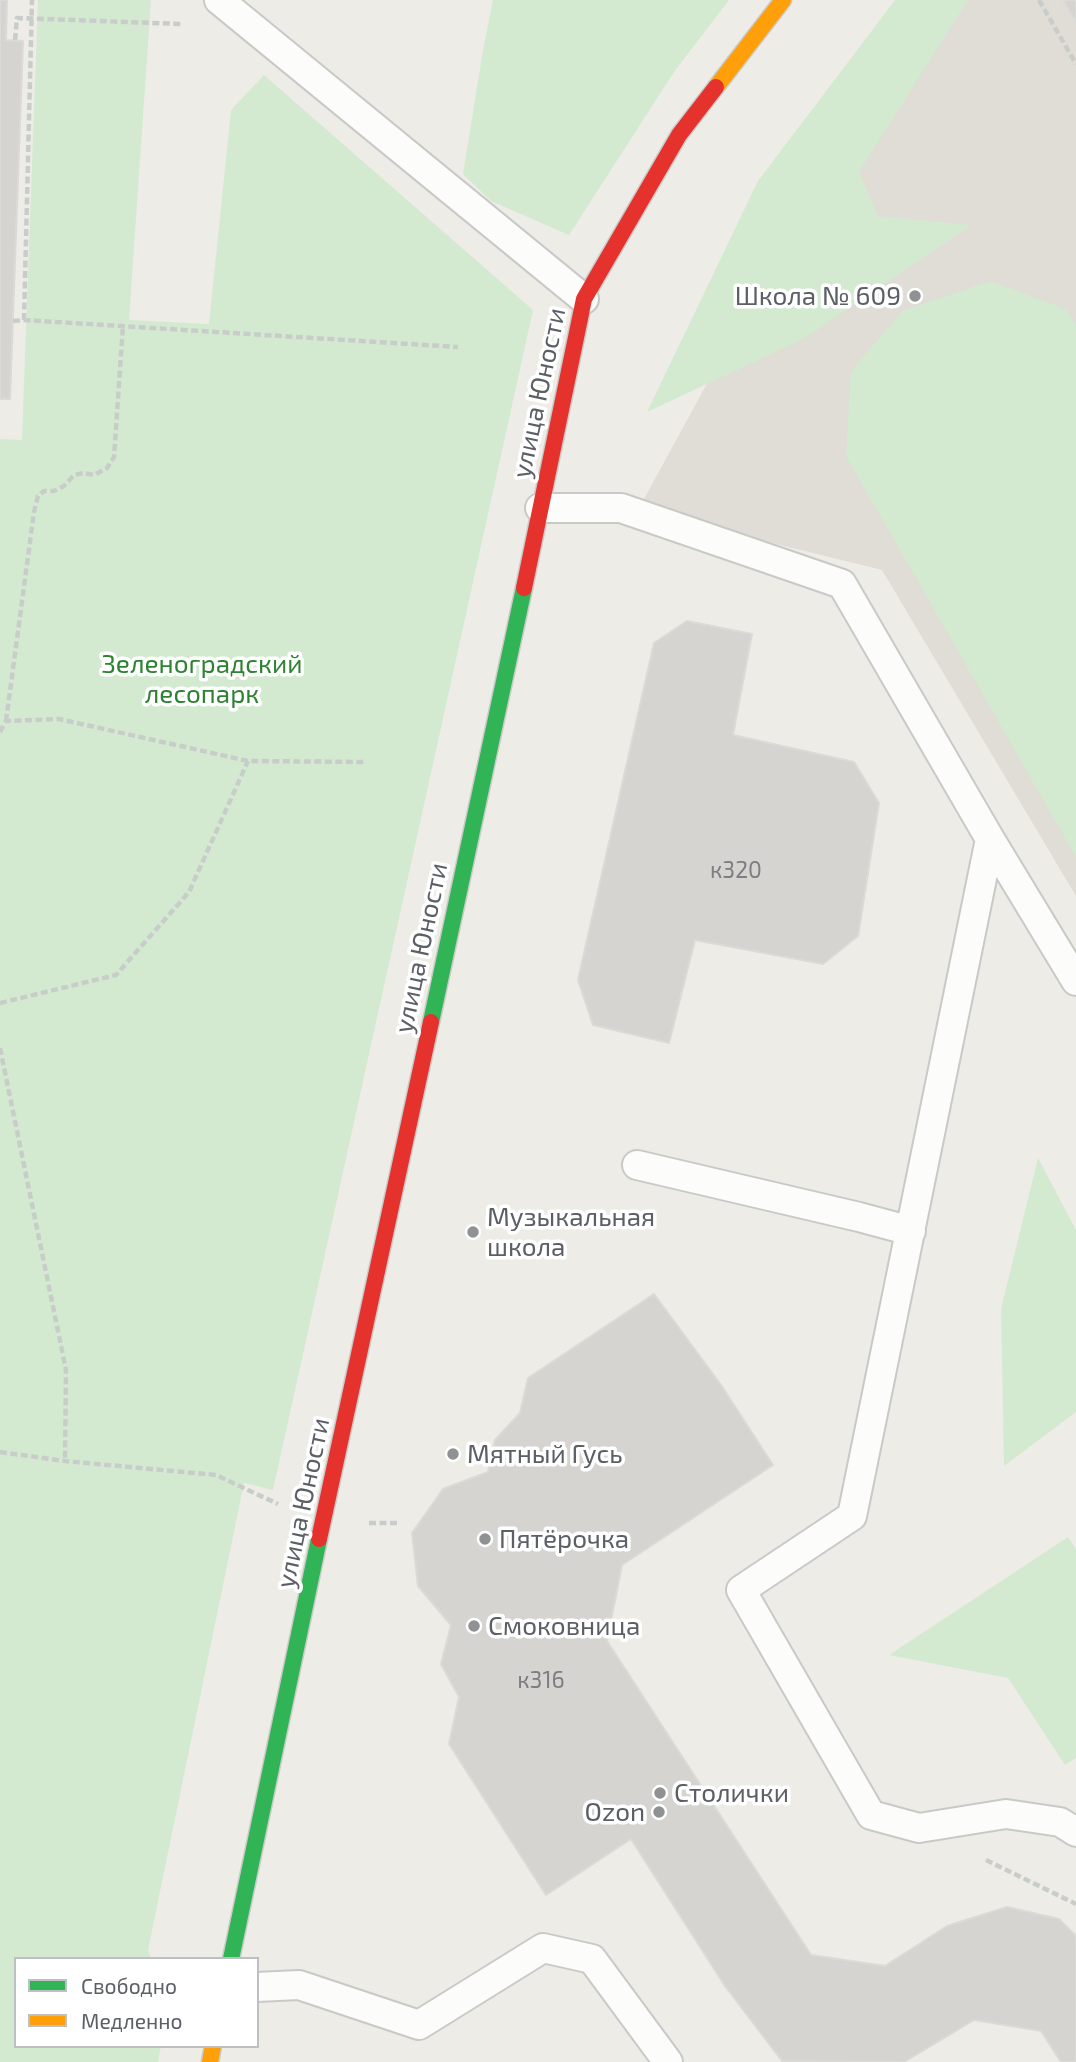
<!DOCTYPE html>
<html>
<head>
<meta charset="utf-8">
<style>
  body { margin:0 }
  #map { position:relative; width:1076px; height:2062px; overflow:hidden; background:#edece7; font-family:"Exo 2",sans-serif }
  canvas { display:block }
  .legend { position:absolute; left:14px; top:1957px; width:245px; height:91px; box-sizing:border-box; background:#fff; border:2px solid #bebfc2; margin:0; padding:9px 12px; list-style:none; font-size:21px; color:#5c6066 }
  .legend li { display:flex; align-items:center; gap:14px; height:35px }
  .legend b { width:35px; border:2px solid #bebfc2 }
</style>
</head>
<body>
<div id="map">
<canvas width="1076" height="2062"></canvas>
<ul class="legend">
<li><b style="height:9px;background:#30b455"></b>Свободно</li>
<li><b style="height:9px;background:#ff9f0a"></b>Медленно</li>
</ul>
</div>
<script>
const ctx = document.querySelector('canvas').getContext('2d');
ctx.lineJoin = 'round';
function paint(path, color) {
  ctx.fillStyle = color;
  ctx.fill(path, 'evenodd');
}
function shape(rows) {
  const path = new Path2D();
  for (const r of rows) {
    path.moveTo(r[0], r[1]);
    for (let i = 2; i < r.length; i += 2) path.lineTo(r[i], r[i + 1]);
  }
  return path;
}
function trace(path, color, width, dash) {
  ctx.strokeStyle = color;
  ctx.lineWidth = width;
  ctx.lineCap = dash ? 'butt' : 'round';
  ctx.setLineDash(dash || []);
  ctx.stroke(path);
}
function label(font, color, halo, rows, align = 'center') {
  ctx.font = font + ' "Exo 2",sans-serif';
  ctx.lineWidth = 7;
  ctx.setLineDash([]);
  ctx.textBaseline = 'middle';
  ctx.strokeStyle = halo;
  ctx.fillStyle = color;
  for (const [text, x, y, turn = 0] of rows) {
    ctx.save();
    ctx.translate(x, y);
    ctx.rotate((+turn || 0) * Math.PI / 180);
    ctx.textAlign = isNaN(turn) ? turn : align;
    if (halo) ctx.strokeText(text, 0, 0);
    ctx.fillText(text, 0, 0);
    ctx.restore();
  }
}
paint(shape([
  [932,0,1076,0,1076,896,882,570,638,510,871,83]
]), '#dfddd6');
paint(shape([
  [38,0,151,0,129,320,209,324,231,110,264,75,533,310,273,1490,244,1483,148,1950,151,1959,16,1959,16,2046,161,2046,158,2062,0,2062,0,439,22,440],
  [493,0,729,0,674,72,569,235,491,201,463,174,483,50],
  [895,0,968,0,859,172,878,216,971,225,805,338,647,412,758,181],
  [991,281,1067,310,1076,326,1076,857,846,456,851,371,902,311],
  [1038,1158,1076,1230,1076,1412,1004,1466,1001,1309],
  [1068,1537,1076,1549,1076,1758,1065,1765,1008,1678,889,1655]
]), '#d3ead1');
const building = shape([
  [0,0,7,0,6,40,23,41,10,399,0,399,0,0],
  [1063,0,1076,0,1076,22,1063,0],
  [687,621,752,634,733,735,854,762,879,803,858,936,823,964,695,940,669,1043,593,1025,578,980,654,643,687,621],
  [654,1294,721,1385,773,1465,622,1565,607,1641,811,1955,885,1966,947,1926,1007,1907,1059,1919,1076,1936,1076,2062,1061,2062,1041,2031,974,2020,904,2062,782,2061,725,1986,631,1839,546,1895,449,1744,459,1697,441,1664,451,1625,418,1586,412,1533,443,1489,488,1472,495,1440,520,1413,528,1378,654,1294]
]);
paint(building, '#d5d4d1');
trace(building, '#dcdad6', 2);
const lane = shape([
  [219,0,584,299],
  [540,508,621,508,842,584,990,839,1076,981],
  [990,839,852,1516,741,1590,871,1815,919,1828,1006,1814,1060,1822,1076,1832],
  [637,1165,859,1217,911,1231],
  [257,1987,299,1985,419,2025,543,1948,592,1959,668,2062]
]);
const fast = shape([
  [431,1022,524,588],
  [231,1959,319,1539]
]);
const slow = shape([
  [716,87,783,0],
  [210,2062,213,2046]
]);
const jam = shape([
  [524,588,584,299,679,135,716,87],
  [319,1539,431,1022]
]);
trace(lane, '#c9c9c8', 32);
trace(fast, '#c9cac9', 19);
trace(slow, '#c9cac9', 19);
trace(jam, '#c9cac9', 19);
trace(shape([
  [1039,0,1076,64],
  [15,40,17,18,183,24],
  [24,320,32,0],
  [13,321,24,320,458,347],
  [6,721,34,512,38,496,44,491,54,491,64,486,74,475,83,473,94,475,107,468,114,457,123,326],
  [0,732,6,721,59,719,248,761,366,762],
  [0,1003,116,975,189,892,248,761],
  [0,1048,66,1370,65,1461],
  [0,1452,65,1461,216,1475,278,1504],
  [369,1523,400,1523],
  [986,1860,1076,1904]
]), '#c9cdca', 4.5, [7, 3.5]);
trace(lane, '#fcfcfb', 28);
trace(fast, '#30b455', 16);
trace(slow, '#ff9f0a', 16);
trace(jam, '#e5322d', 16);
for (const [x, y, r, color] of [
  [915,296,7,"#8f9193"],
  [473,1232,7,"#8f9193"],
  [453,1454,7,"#8f9193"],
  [485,1539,7,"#8f9193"],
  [474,1626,7,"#8f9193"],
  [660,1793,7,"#8f9193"],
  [659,1812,7,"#8f9193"]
]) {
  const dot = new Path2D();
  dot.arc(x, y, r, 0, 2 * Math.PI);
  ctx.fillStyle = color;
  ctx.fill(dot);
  trace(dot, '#fff', 2.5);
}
label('23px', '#7c7e82', null, [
  ["к320",736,870],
  ["к316",541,1680]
]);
label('26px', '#5c6066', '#fff', [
  ["Школа № 609",901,296,"right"],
  ["Музыкальная",487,1217],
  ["школа",487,1247],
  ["Мятный Гусь",467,1454],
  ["Пятёрочка",499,1539],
  ["Смоковница",488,1626],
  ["Столички",674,1793],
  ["Ozon",645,1812,"right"]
], 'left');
label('26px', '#5c6066', '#fff', [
  ["улица Юности",539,393,-78],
  ["улица Юности",421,948,-78],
  ["улица Юности",303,1503,-78]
]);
label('26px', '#2e8332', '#fff', [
  ["Зеленоградский",202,664],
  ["лесопарк",202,694]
]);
</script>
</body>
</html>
